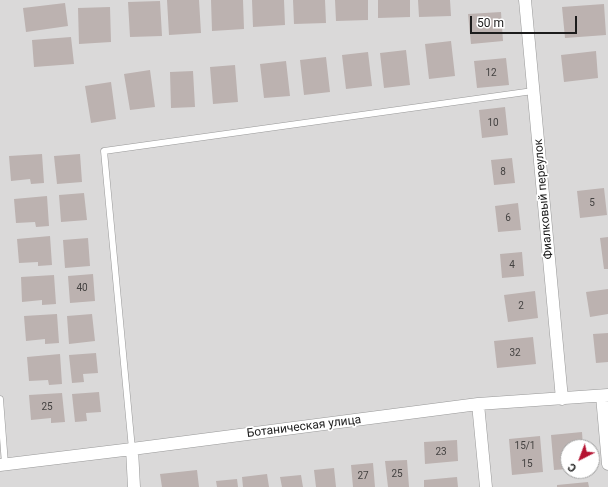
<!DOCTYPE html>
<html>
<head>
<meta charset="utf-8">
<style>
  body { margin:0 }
  #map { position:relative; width:608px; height:487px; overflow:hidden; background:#ece7e3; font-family:Roboto,sans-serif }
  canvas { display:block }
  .north { position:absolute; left:560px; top:439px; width:40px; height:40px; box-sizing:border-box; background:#fff; border:1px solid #a4a4a4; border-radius:50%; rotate:222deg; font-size:11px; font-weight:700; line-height:16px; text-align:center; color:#1c1c1c }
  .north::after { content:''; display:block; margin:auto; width:14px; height:18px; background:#b51332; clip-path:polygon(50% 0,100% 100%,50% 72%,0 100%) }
  .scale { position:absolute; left:470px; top:16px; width:107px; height:18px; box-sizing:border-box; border:2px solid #1c1c1c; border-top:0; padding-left:5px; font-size:12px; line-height:14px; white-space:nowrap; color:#1c1c1c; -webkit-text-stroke:3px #fff; paint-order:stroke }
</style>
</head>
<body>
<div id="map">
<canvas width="608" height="487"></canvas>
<div class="north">С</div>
<div class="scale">50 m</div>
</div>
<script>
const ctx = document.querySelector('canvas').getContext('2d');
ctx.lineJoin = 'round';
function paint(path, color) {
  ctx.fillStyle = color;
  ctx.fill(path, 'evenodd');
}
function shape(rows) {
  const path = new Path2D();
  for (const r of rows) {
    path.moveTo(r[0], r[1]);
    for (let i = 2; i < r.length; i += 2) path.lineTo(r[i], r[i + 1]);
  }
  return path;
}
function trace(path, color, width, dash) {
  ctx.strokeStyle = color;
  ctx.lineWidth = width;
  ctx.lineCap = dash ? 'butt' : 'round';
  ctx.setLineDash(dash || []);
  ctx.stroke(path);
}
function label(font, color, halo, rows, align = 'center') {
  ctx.font = font + ' Roboto,sans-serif';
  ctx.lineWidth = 3.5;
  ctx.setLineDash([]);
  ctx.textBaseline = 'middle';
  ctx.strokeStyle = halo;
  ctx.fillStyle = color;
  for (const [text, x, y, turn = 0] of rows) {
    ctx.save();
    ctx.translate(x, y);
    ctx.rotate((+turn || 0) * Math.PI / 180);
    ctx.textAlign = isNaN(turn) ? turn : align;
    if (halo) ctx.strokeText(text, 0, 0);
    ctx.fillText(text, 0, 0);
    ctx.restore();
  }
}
paint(shape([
  [0,0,608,0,608,487,0,487],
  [568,447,592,447,592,471,568,471]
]), '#dad9d9');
paint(shape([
  [167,0,199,0,201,33,169,35],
  [211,0,243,0,244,29,212,31],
  [252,0,284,0,285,25,253,27],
  [293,0,325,0,326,23,294,24],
  [335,0,368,0,368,20,336,21],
  [378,0,410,0,410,17,378,18],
  [418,0,450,0,451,16,419,17],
  [160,1,162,36,130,37,128,2],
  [65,3,68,26,26,32,23,8],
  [604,4,606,35,565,38,562,7],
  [110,7,111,42,79,44,78,8],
  [501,12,503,41,471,44,468,14],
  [71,37,74,64,34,67,32,40],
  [451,41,455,76,429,79,425,44],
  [406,50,410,85,384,88,380,53],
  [596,51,598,78,564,82,561,55],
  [368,52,372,86,346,89,342,55],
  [326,57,330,92,304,95,300,60],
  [506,58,509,85,477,88,474,61],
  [286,61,290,96,264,98,260,64],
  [235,65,238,102,213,104,210,67],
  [150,70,155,107,130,110,124,74],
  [193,71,195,107,171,108,170,72],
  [111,82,116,119,91,123,85,86],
  [505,107,508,135,482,138,479,110],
  [42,154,44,183,31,184,30,179,11,181,9,156],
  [80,154,82,182,57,184,54,156],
  [512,158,515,183,494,185,491,160],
  [604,188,607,215,580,218,577,191],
  [84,193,87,220,61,222,59,195],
  [47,196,49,226,36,227,35,222,16,223,14,199],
  [518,203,521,230,498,232,495,206],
  [50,236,52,265,38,266,38,262,19,263,17,239],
  [608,237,608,269,604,269,600,238],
  [88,238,90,266,65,268,63,240],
  [522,252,524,276,502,278,500,254],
  [93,274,95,301,70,303,68,276],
  [54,275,56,304,42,305,42,300,22,302,21,277],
  [608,289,608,314,590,317,586,292],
  [535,291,538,318,508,322,504,295],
  [57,314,59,343,45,344,45,339,26,341,24,316],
  [92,314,95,341,69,344,67,316],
  [608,333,608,362,596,363,593,334],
  [533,337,536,364,497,368,494,341],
  [96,353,98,373,83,374,84,382,72,383,69,355],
  [60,354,62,384,49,385,48,380,29,381,27,357],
  [99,392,101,412,86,413,87,421,75,422,72,394],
  [62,393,65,422,51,423,51,418,31,420,29,395],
  [582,432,583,447,568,447,568,469,554,470,551,435],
  [540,436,543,472,512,475,509,439],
  [457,440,458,461,425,464,424,442],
  [407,460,409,487,388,487,385,461],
  [373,463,375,487,353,487,351,465],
  [334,468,336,487,316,487,314,470],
  [197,470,199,487,162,487,160,474],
  [267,474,269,487,243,487,242,477],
  [301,475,303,487,282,487,280,477],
  [457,477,458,487,424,487,424,480],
  [237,479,238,487,217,487,216,481],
  [588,482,589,487,557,487,557,485]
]), '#bcb2b0');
const lane = shape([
  [0,399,5,464],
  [132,449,104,151,533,91]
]);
const street = shape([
  [525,0,562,399],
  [602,396,608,464],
  [478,404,486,487],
  [132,449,134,487],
  [0,465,132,449,478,404,608,395]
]);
trace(lane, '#999', 7);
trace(street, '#999', 13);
trace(lane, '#fff', 6);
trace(street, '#fff', 12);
label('10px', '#444241', null, [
  ["12",491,73],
  ["10",493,123],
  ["8",503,172],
  ["5",592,203],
  ["6",508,218],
  ["4",512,265],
  ["40",82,288],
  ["2",521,306],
  ["32",515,353],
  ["25",47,407],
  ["15/1",525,446],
  ["23",441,452],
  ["15",527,464],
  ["25",397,474],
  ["27",363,476]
]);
label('12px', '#1c1c1c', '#fff', [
  ["Фиалковый переулок",544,199,-95],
  ["Ботаническая улица",304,427,-7]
]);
</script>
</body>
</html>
